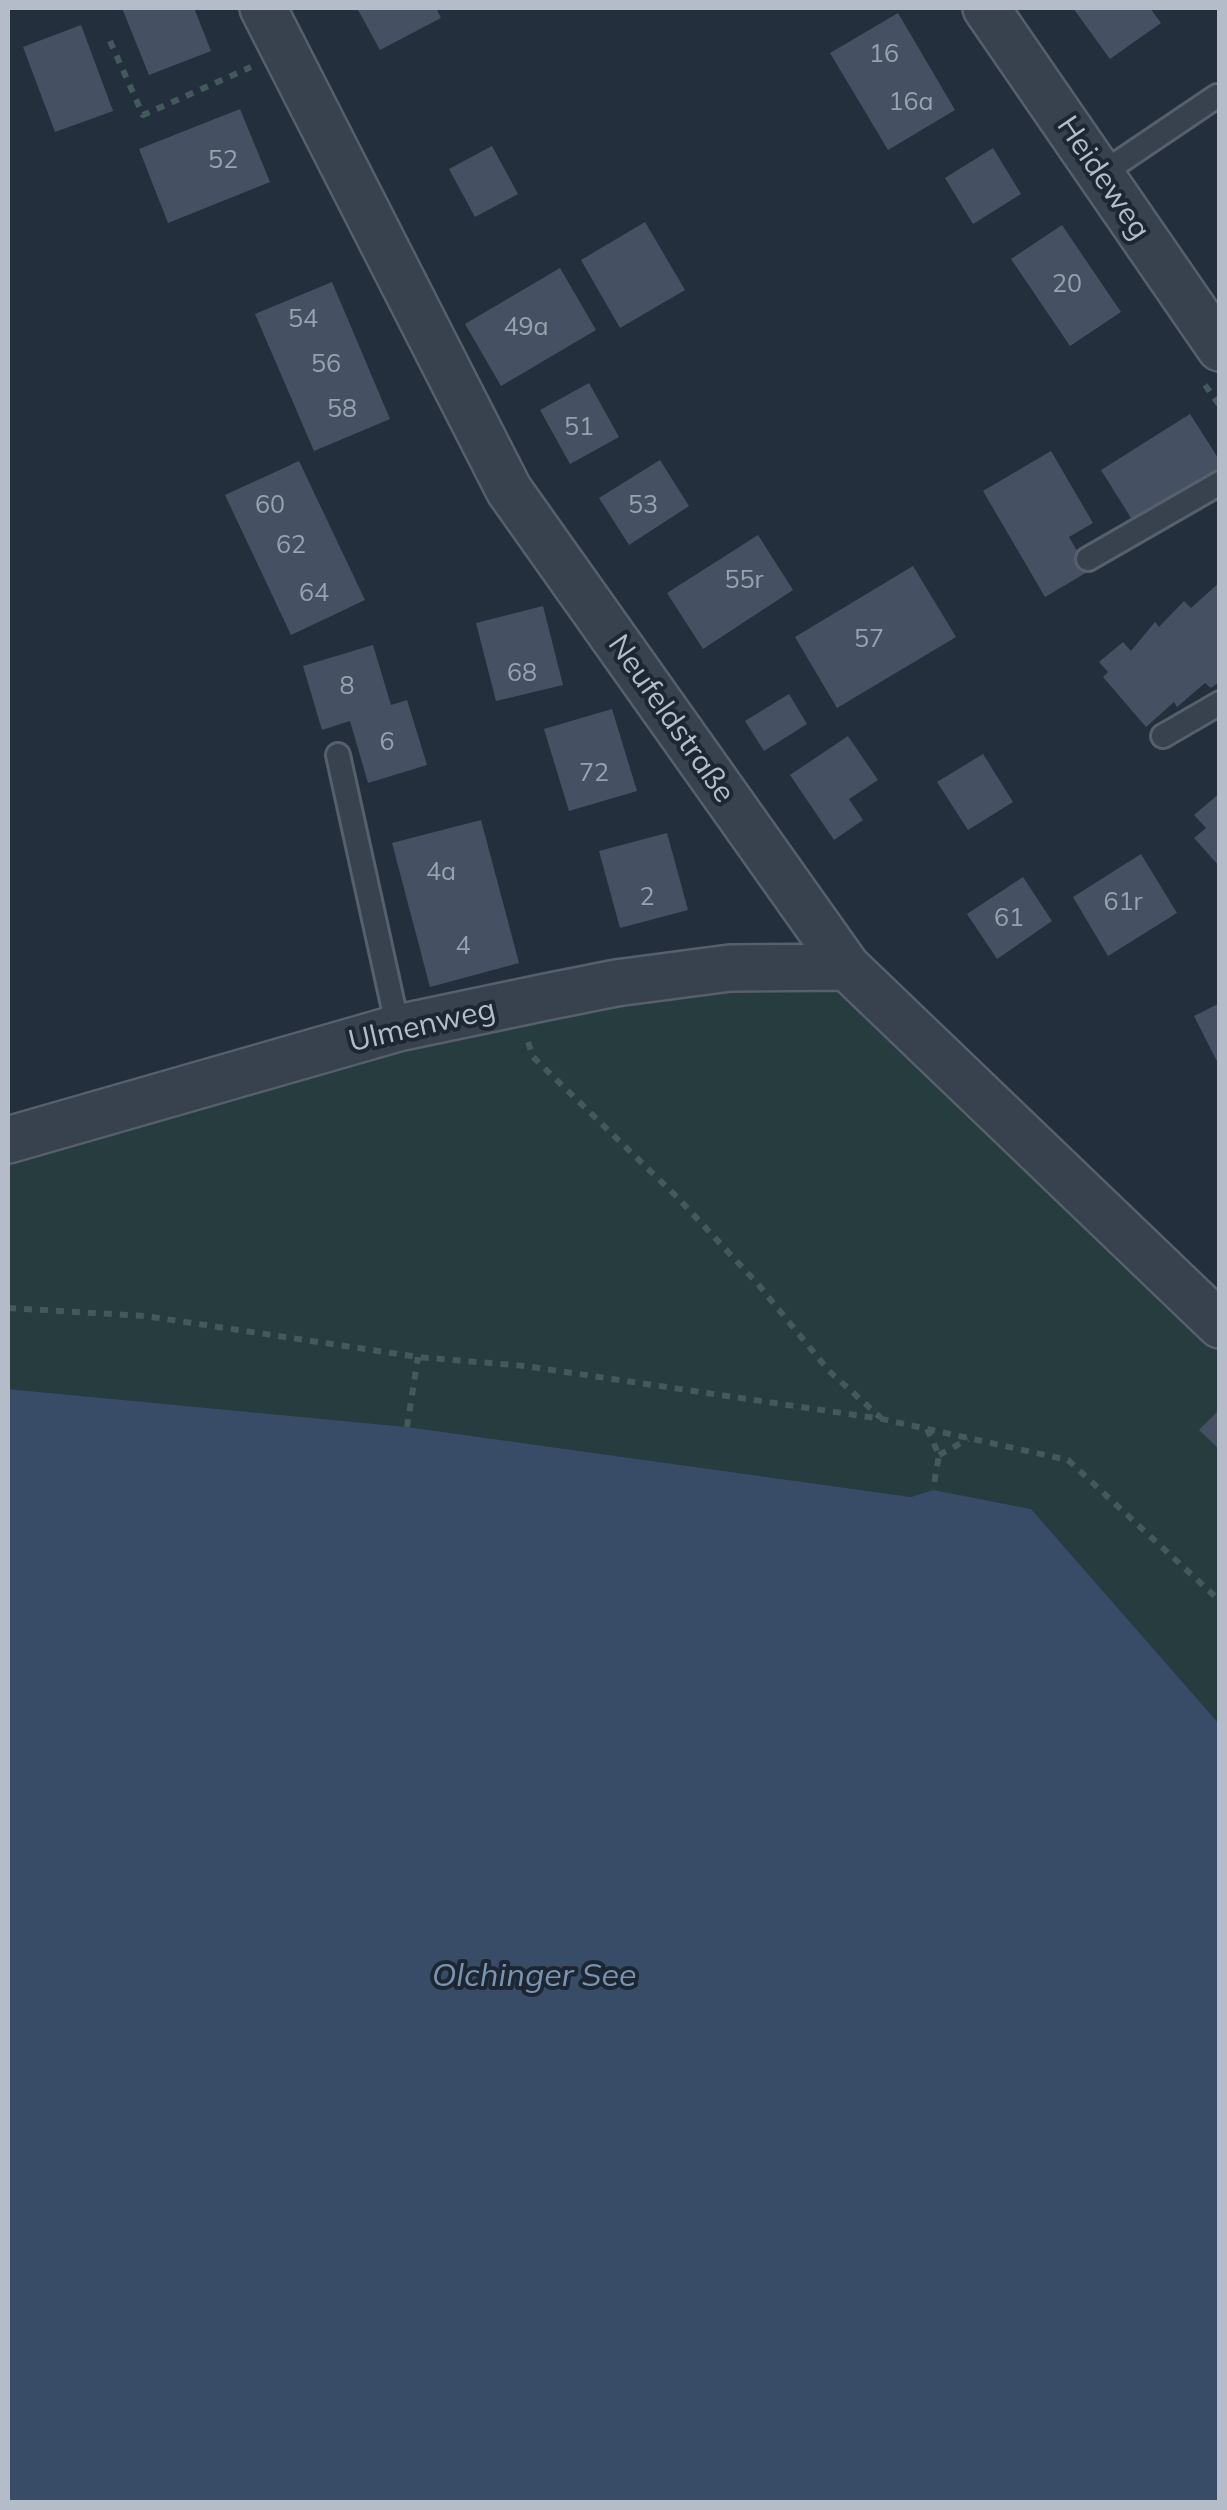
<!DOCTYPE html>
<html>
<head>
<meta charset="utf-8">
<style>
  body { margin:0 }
  #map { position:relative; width:1227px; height:2510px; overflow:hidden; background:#242f3e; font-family:Mulish,sans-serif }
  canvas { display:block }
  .frame { position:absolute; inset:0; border:10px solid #b4bcc9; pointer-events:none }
</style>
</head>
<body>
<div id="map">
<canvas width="1227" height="2510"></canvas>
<div class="frame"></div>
</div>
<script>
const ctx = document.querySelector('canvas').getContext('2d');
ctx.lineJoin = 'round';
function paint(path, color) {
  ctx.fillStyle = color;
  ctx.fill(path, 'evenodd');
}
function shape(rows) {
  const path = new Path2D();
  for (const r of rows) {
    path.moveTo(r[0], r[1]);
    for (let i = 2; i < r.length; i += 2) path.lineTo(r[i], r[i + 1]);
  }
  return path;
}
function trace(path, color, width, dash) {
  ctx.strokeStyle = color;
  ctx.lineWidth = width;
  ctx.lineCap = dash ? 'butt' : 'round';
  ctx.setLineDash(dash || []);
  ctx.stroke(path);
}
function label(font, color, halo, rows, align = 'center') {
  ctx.font = font + ' Mulish,sans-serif';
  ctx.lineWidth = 8;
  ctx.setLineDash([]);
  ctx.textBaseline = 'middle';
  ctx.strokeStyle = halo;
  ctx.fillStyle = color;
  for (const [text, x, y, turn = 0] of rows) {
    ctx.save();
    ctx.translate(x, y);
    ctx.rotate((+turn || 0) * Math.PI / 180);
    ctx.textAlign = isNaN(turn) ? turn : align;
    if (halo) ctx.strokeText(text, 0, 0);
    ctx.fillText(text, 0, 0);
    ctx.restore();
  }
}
paint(shape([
  [847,967,1219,1325,1219,1724,1137,1634,933,1490,912,1497,407,1427,8,1389,8,1140,398,1028]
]), '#263c3f');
paint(shape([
  [8,1389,407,1427,911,1497,933,1490,1031,1509,1219,1724,1219,2502,8,2502]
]), '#394c67');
paint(shape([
  [122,8,194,8,211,51,149,75],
  [357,8,436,8,441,18,380,50],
  [1073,8,1150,8,1161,23,1110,59],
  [898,13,955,110,888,150,830,53],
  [81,25,113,111,55,132,23,47],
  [240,109,270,182,168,223,139,149],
  [492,146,518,194,475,217,449,169],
  [993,148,1021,194,973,224,945,178],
  [645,222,685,290,620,328,581,260],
  [1062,225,1121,312,1070,346,1011,259],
  [560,268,596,330,501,386,465,324],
  [332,282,390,419,314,451,255,314],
  [589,383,619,437,570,464,540,410],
  [1190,414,1220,461,1220,474,1136,526,1101,470],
  [1051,451,1093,523,1069,537,1089,571,1045,597,983,491],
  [660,460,689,506,629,545,599,498],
  [299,461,365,600,291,635,225,495],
  [758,535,793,590,703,649,667,593],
  [913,566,956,637,837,708,795,637],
  [1220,582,1220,681,1211,688,1205,683,1177,707,1174,702,1146,727,1103,677,1108,672,1099,662,1123,642,1131,651,1155,622,1159,627,1184,601,1191,608],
  [543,606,563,685,496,701,476,623],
  [373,645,391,705,407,700,427,765,368,783,350,721,322,730,303,666],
  [789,694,807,724,764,751,745,721],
  [612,709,637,791,569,811,544,729],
  [848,736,878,780,849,799,863,820,834,840,790,775],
  [983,754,1013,802,968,830,937,782],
  [1220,793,1220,867,1194,838,1206,828,1194,815],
  [481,820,519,963,430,987,392,843],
  [667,833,688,910,620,928,599,851],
  [1141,854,1177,913,1108,956,1073,897],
  [1023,877,1052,921,997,959,967,914],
  [1220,1003,1220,1067,1194,1016],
  [1220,1409,1220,1450,1199,1430]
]), '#455162');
const service = shape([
  [1100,175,1217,96],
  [1088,559,1220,483],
  [1163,736,1220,703],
  [338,755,398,1028]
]);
const minor = shape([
  [263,8,509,490,847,967,1220,1325],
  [986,8,1220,348],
  [8,1140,398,1028,546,997,616,983,730,968,847,967]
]);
trace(service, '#565f6c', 28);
trace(minor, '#565f6c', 50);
trace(shape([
  [110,41,143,115,251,67],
  [1205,385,1220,406],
  [528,1042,533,1057,677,1197,757,1283,829,1371,881,1418],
  [8,1308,145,1316,418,1357,525,1366,882,1419,1068,1460,1220,1601],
  [407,1427,418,1357],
  [927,1429,939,1455,933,1490],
  [939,1455,968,1439]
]), '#44595c', 6, [8, 8]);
trace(service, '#38414e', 22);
trace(minor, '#38414e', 45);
label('25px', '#98a1af', null, [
  ["16",884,54],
  ["16a",911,102],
  ["52",223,160],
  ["20",1067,284],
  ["54",303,319],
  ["49a",526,327],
  ["56",326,364],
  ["58",342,409],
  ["51",579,427],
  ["60",270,505],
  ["53",643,505],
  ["62",291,545],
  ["55r",744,580],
  ["64",314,593],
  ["57",869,639],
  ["68",522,673],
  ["8",347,686],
  ["6",387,742],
  ["72",594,773],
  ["4a",441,872],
  ["2",647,897],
  ["61r",1123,902],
  ["61",1009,918],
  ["4",463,946]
]);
label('30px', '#b4bcc9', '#1d2633', [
  ["Heideweg",1103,178,56],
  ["Neufeldstraße",671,719,55],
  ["Ulmenweg",422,1026,-13]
]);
label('italic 32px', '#7c92b1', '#1d2633', [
  ["Olchinger See",534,1976]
]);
</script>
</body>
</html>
